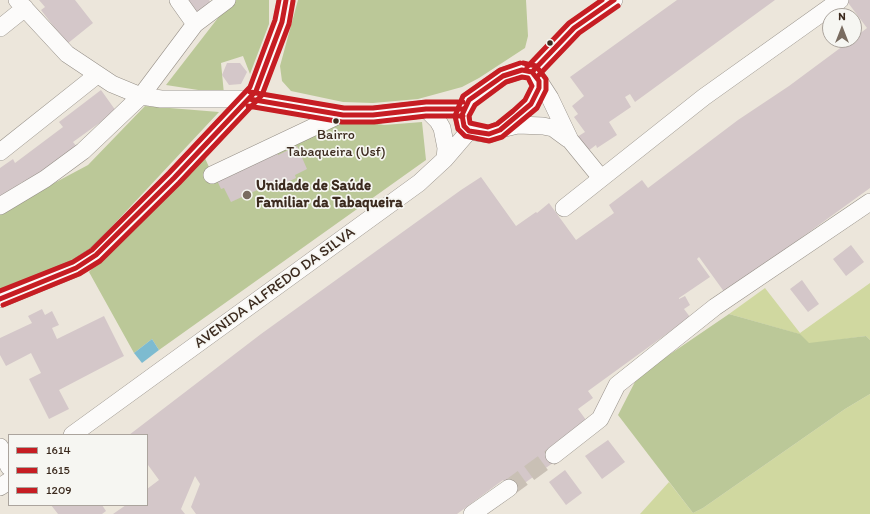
<!DOCTYPE html>
<html>
<head>
<meta charset="utf-8">
<style>
  body { margin:0 }
  #map { position:relative; width:870px; height:514px; overflow:hidden; background:#ece6db; font-family:Itim,sans-serif }
  canvas { display:block }
  .legend { position:absolute; left:8px; top:434px; width:140px; height:72px; box-sizing:border-box; background:#f6f6f2; border:1px solid #aba49d; margin:0; padding:5px 7px; list-style:none; font-size:12px; color:#3b2a1e }
  .legend li { display:flex; align-items:center; gap:8px; height:20px }
  .legend b { width:20px; border:1px solid #aba49d }
  .north { position:absolute; left:822px; top:8px; width:40px; height:40px; box-sizing:border-box; background:#f6f6f2; border:1px solid #aba49d; border-radius:50%; rotate:0deg; font-size:11px; font-weight:700; line-height:16px; text-align:center; color:#3b2a1e }
  .north::after { content:''; display:block; margin:auto; width:14px; height:18px; background:#796c60; clip-path:polygon(50% 0,100% 100%,50% 72%,0 100%) }
</style>
</head>
<body>
<div id="map">
<canvas width="870" height="514"></canvas>
<ul class="legend">
<li><b style="height:5px;background:#c61d23"></b>1614</li>
<li><b style="height:5px;background:#c61d23"></b>1615</li>
<li><b style="height:5px;background:#c61d23"></b>1209</li>
</ul>
<div class="north">N</div>
</div>
<script>
const ctx = document.querySelector('canvas').getContext('2d');
ctx.lineJoin = 'round';
function paint(path, color) {
  ctx.fillStyle = color;
  ctx.fill(path, 'evenodd');
}
function shape(rows) {
  const path = new Path2D();
  for (const r of rows) {
    path.moveTo(r[0], r[1]);
    for (let i = 2; i < r.length; i += 2) path.lineTo(r[i], r[i + 1]);
  }
  return path;
}
function trace(path, color, width, dash) {
  ctx.strokeStyle = color;
  ctx.lineWidth = width;
  ctx.lineCap = dash ? 'butt' : 'round';
  ctx.setLineDash(dash || []);
  ctx.stroke(path);
}
function label(font, color, halo, rows, align = 'center') {
  ctx.font = font + ' Itim,sans-serif';
  ctx.lineWidth = 3.5;
  ctx.setLineDash([]);
  ctx.textBaseline = 'middle';
  ctx.strokeStyle = halo;
  ctx.fillStyle = color;
  for (const [text, x, y, turn = 0] of rows) {
    ctx.save();
    ctx.translate(x, y);
    ctx.rotate((+turn || 0) * Math.PI / 180);
    ctx.textAlign = isNaN(turn) ? turn : align;
    if (halo) ctx.strokeText(text, 0, 0);
    ctx.fillText(text, 0, 0);
    ctx.restore();
  }
}
paint(shape([
  [870,283,870,340,866,336,809,344,799,334,729,314,765,288,800,333],
  [870,394,870,514,640,514,669,482,693,513,703,508,845,409]
]), '#d0d8a0');
paint(shape([
  [220,0,269,0,269,24,250,74,243,56,221,63,224,94,166,85,221,14],
  [298,0,526,0,528,36,525,48,479,78,462,87,418,99,373,103,343,102,291,91,282,81,280,66],
  [145,106,219,112,88,252,27,282,0,292,0,212,88,165],
  [340,118,384,125,422,122,426,160,159,350,152,339,134,353,89,272,201,149,212,174],
  [729,314,800,334,809,343,866,336,870,340,870,394,845,409,703,508,693,513,618,415,638,376]
]), '#bbc898');
paint(shape([
  [152,339,159,350,142,363,134,353]
]), '#7dbbd0');
paint(shape([
  [39,0,75,0,93,23,67,44,41,10,45,7],
  [183,0,209,0,212,4,195,17],
  [677,0,775,0,635,102,630,94,625,97,631,107,609,122,617,135,597,148,596,145,588,151,577,137,585,132,574,117,578,114,572,106,584,96,570,77],
  [846,0,870,0,870,188,725,293,699,257,697,259,710,277,679,298,679,299,685,296,690,305,684,309,690,317,588,391,593,398,578,409,586,420,549,448,557,460,512,492,503,480,457,514,196,514,191,507,200,484,195,476,181,509,185,514,113,514,126,505,147,505,147,489,159,480,148,465,147,466,147,435,129,435,261,334,461,190,481,177,516,226,536,212,537,213,549,203,576,240,614,213,609,205,642,180,648,188,738,120,789,86,851,40,854,40,854,38,867,28],
  [227,63,240,63,247,72,241,84,229,85,222,75],
  [101,90,116,111,73,142,77,147,24,185,22,182,0,198,0,168,13,159,15,163,63,127,59,122],
  [297,146,307,169,295,175,296,178,268,191,266,186,231,202,224,188,221,189,215,176,275,147,278,155],
  [851,245,864,262,846,276,833,259],
  [802,280,819,304,808,312,790,289],
  [42,309,45,315,52,311,59,325,52,328,57,339,104,316,124,356,59,390,69,409,49,419,29,379,41,373,31,353,6,366,0,355,0,338,32,323,28,316],
  [608,440,625,462,602,479,585,456],
  [565,470,582,493,566,505,549,482],
  [51,505,102,505,106,511,102,514,58,514]
]), '#d4c7c9');
trace(shape([
  [509,488,554,455]
]), '#c9c0b5', 17, [17, 8]);
const minor = shape([
  [17,0,67,54,112,84,141,96,161,99,249,99,343,115,373,115,426,109,463,109],
  [195,24,227,0],
  [0,28,25,8],
  [522,70,532,72,539,81,539,88,531,104,518,116,500,130,489,134,469,131,464,126,462,115,469,100,503,76,522,70],
  [532,72,574,28,614,0],
  [539,81,550,98,570,140,601,178],
  [426,109,438,121,442,128,446,148,445,159],
  [505,128,518,125,543,126,553,128,568,139],
  [0,152,97,75],
  [212,175,339,115],
  [0,206,45,179,83,151,141,96,195,24,178,0],
  [564,208,704,97,840,0],
  [0,299,76,268,96,255,174,178,256,91,282,22,286,0],
  [72,435,419,183,445,159,469,131],
  [0,447,9,467],
  [554,455,600,419,617,385,715,307,870,202],
  [0,487,9,481],
  [472,514,509,488]
]);
trace(minor, '#958f87', 18);
trace(minor, '#fcfbfa', 17);
trace(shape([
  [522,70,532,72,539,81,539,88,531,104,500,130,489,134,469,131,464,126,462,115,469,100,503,76,522,70],
  [532,72,574,28,614,0],
  [249,99,343,115,373,115,426,109,463,109],
  [0,299,76,268,96,255,174,178,256,91,282,22,286,0]
]), '#c61d23', 5);
trace(shape([
  [522,77,528,78,532,86,525,100,513,111,497,124,488,127,470,123,469,116,475,105,506,82,522,77],
  [537,77,579,33,618,6],
  [248,106,342,122,374,122,426,116,463,116],
  [3,305,79,274,100,261,179,183,262,95,289,24,293,1]
]), '#c61d23', 5);
trace(shape([
  [520,63,500,70,463,96,455,116,458,129,465,136,489,141,502,137,537,108,546,90,546,79,536,66,523,63],
  [527,67,569,23,602,0],
  [250,92,344,108,373,108,426,102,463,102],
  [0,291,73,262,92,250,169,173,250,87,275,20,279,0]
]), '#c61d23', 5);
for (const [x, y, r, color] of [
  [550,43,3.5,"#3b2a1e"],
  [336,121,3.5,"#3b2a1e"],
  [247,195,5,"#796c60"]
]) {
  const dot = new Path2D();
  dot.arc(x, y, r, 0, 2 * Math.PI);
  ctx.fillStyle = color;
  ctx.fill(dot);
  trace(dot, '#f6f6f2', 1.5);
}
label('14px', '#3b2a1e', '#f6f6f2', [
  ["Bairro",336,135],
  ["Tabaqueira (Usf)",336,152]
]);
label('bold 15px', '#3b2a1e', '#f6f6f2', [
  ["Unidade de Saúde",256,186],
  ["Familiar da Tabaqueira",256,203]
], 'left');
label('15px', '#3b2a1e', '#f6f6f2', [
  ["AVENIDA ALFREDO DA SILVA",275,288,-36]
]);
</script>
</body>
</html>
